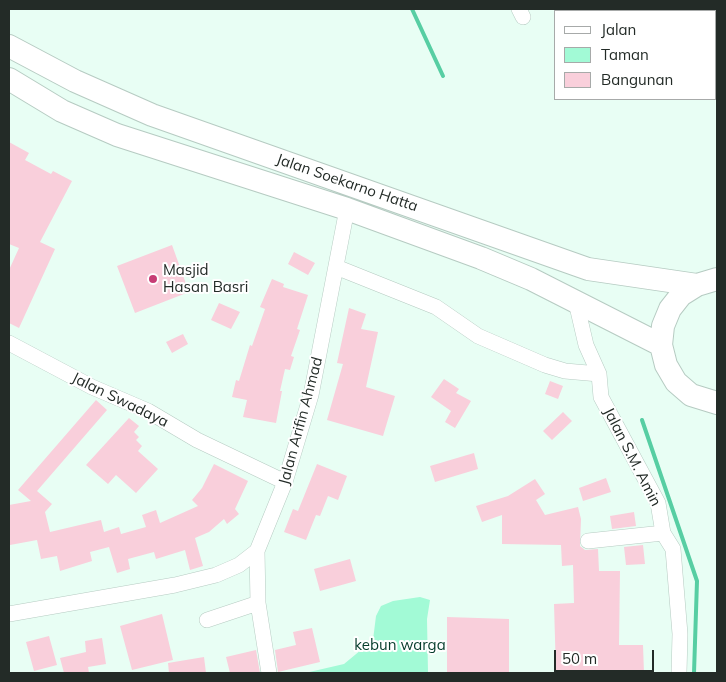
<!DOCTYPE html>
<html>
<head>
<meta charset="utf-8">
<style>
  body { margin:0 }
  #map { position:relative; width:726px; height:682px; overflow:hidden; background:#e8fef4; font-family:Mulish,sans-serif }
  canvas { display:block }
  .frame { position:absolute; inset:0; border:10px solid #232b27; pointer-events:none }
  .legend { position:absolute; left:554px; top:10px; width:162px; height:90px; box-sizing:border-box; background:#fff; border:1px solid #a7aaa9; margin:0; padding:6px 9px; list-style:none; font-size:15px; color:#232b27 }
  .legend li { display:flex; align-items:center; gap:10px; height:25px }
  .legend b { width:25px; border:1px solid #a7aaa9 }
  .scale { position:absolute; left:554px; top:650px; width:100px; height:22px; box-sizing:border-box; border:2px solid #232b27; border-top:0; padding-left:6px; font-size:15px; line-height:18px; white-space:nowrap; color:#232b27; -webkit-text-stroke:4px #fff; paint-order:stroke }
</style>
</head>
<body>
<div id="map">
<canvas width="726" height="682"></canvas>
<div class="frame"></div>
<ul class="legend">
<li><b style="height:6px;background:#fff"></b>Jalan</li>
<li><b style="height:14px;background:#a2fad6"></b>Taman</li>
<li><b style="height:14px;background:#f9cfdb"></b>Bangunan</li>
</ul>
<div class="scale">50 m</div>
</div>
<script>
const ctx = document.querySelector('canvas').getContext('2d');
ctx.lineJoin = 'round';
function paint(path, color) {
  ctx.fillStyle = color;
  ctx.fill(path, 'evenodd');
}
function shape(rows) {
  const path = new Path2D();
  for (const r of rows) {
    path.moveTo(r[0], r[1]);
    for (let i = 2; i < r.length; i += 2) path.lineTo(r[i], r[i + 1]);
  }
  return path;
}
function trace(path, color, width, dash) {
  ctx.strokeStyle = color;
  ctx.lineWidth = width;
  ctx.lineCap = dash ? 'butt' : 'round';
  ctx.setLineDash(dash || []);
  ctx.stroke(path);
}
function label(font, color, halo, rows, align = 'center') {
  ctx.font = font + ' Mulish,sans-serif';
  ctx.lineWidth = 4;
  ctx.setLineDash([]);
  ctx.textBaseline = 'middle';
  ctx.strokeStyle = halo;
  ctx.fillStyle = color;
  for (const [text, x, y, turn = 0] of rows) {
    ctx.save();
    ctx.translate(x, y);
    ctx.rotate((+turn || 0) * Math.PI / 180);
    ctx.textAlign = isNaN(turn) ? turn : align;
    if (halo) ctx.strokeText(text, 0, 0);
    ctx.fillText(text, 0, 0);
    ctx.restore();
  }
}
paint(shape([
  [420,597,430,600,427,619,428,673,305,673,344,664,373,640,376,616,381,606,393,601]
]), '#a2fad6');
trace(shape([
  [412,9,443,76],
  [642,420,697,581,694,673]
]), '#57cea3', 4);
paint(shape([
  [9,142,29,153,25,160,51,174,53,171,72,181,40,242,55,249,19,328,9,323,9,270,19,248,9,244],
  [172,245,189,292,135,313,117,266],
  [294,252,315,263,308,275,288,264],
  [272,279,284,284,283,287,308,295,297,329,300,330,291,356,294,357,290,370,285,369,280,391,282,391,276,423,243,417,247,400,232,397,236,380,239,381,250,345,252,346,265,309,260,307],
  [219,303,240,312,231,329,211,320],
  [349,308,366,314,361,329,378,332,366,387,395,396,383,436,327,420,343,364,337,363],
  [183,334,188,344,172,353,166,342],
  [444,379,459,389,456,393,471,401,455,428,445,422,451,411,431,397],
  [550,381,563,386,558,399,545,394],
  [96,400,107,410,37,491,52,504,45,512,50,532,101,520,104,532,119,527,121,534,146,527,142,515,156,510,160,523,198,506,192,500,202,488,214,464,248,481,235,509,239,514,227,524,224,519,209,532,195,538,203,566,190,570,185,550,156,559,154,552,128,559,130,569,117,573,109,547,90,552,92,561,60,571,57,556,41,559,37,540,10,545,9,505,31,501,18,490],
  [563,412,572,421,552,440,543,431],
  [129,418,139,426,134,432,139,437,136,440,142,446,138,451,158,469,136,493,116,475,108,484,86,465],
  [474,453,478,469,435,482,430,466],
  [317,464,347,476,338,500,328,496,320,516,316,515,306,540,284,532,293,509,298,511],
  [606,478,611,492,583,501,579,488],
  [535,479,545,494,536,500,545,515,578,507,581,519,580,546,585,550,598,549,599,571,620,571,619,645,643,645,644,673,556,673,554,604,574,603,573,565,562,566,561,545,502,544,502,515,482,522,476,506,508,496],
  [634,512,636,526,612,529,610,516],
  [643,545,645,564,626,565,624,547],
  [350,559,356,581,320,591,314,569],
  [162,614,173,660,132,670,120,626],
  [447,617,509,619,509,673,447,673],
  [312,628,320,662,278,672,275,650,296,645,293,632],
  [49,636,57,665,34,671,26,642],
  [102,638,106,664,88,667,89,673,64,673,60,658,86,652,85,641],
  [256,650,260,673,230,673,226,657],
  [204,657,206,673,169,673,168,663]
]), '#f9cfdb');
const minor = shape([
  [519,9,523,17],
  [336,267,436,307,478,336,545,365,565,371,599,374],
  [576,302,586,345,599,374,601,397,658,503,663,533,673,549,680,634,679,673],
  [9,343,92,387,148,411,197,440,285,482],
  [588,541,663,533],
  [257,551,258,603,269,673],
  [9,614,175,585,216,575,239,565,257,551,285,482,311,395,347,209],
  [207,620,258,603]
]);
const highway = shape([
  [9,46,75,81,152,115,588,269,697,285],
  [9,79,62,111,117,135,347,209,481,258,531,279,661,345],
  [717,279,697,285,681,295,670,309,663,326,661,345,666,365,676,382,691,395,717,403]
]);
trace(minor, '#b6cbc2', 16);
trace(highway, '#b6cbc2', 24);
trace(minor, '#fff', 15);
trace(highway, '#fff', 22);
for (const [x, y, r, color] of [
  [153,279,5,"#c73d75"]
]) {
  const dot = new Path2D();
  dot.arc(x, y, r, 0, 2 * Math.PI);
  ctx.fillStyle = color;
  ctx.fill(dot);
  trace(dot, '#fff', 2);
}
label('15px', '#232b27', '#fff', [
  ["Jalan Soekarno Hatta",347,183,19],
  ["Jalan Swadaya",120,400,26],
  ["Jalan Arifin Ahmad",301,421,-75],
  ["Jalan S.M. Amin",632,457,63]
]);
label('15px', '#232b27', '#fff', [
  ["Masjid",163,270],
  ["Hasan Basri",163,287]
], 'left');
label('15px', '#053c2b', '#fff', [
  ["kebun warga",400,645]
]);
</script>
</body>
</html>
